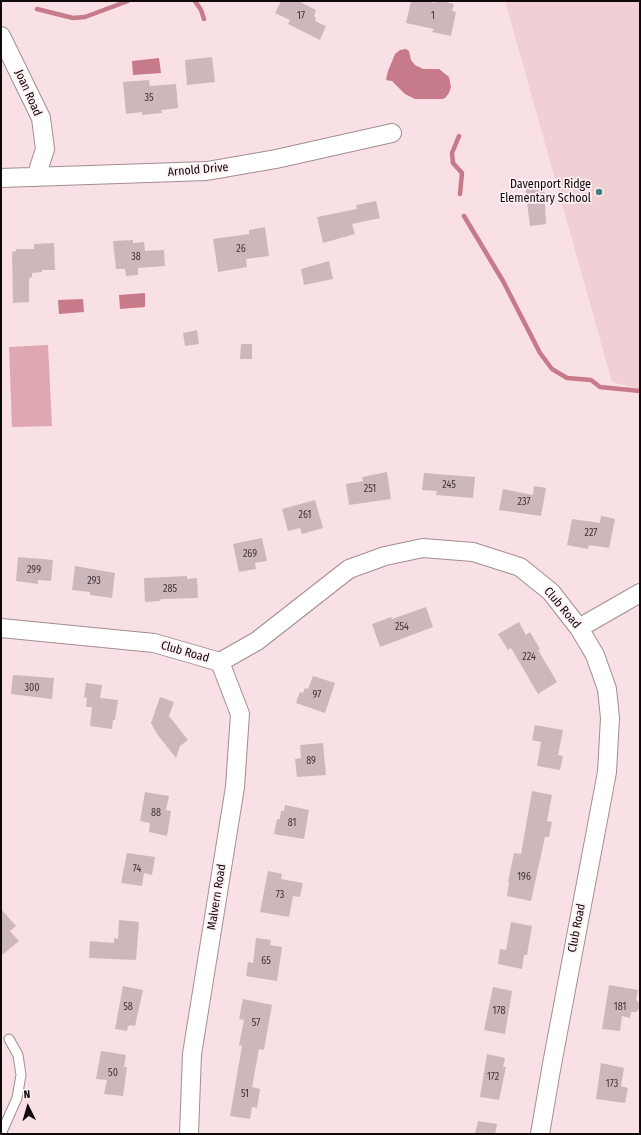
<!DOCTYPE html>
<html>
<head>
<meta charset="utf-8">
<style>
  body { margin:0 }
  #map { position:relative; width:641px; height:1135px; overflow:hidden; background:#f8e0e4; font-family:"Fira Sans Condensed",sans-serif }
  canvas { display:block }
  .frame { position:absolute; inset:0; border:2px solid #10090a; pointer-events:none }
  .north { position:absolute; left:8px; top:1087px; width:40px; height:40px; -webkit-text-stroke:3px #fff0f2; paint-order:stroke; rotate:355deg; font-size:11px; font-weight:700; line-height:16px; text-align:center; color:#10090a }
  .north::after { content:''; display:block; margin:auto; width:14px; height:18px; background:#10090a; clip-path:polygon(50% 0,100% 100%,50% 72%,0 100%) }
</style>
</head>
<body>
<div id="map">
<canvas width="641" height="1135"></canvas>
<div class="frame"></div>
<div class="north">N</div>
</div>
<script>
const ctx = document.querySelector('canvas').getContext('2d');
ctx.lineJoin = 'round';
function paint(path, color) {
  ctx.fillStyle = color;
  ctx.fill(path, 'evenodd');
}
function shape(rows) {
  const path = new Path2D();
  for (const r of rows) {
    path.moveTo(r[0], r[1]);
    for (let i = 2; i < r.length; i += 2) path.lineTo(r[i], r[i + 1]);
  }
  return path;
}
function trace(path, color, width, dash) {
  ctx.strokeStyle = color;
  ctx.lineWidth = width;
  ctx.lineCap = dash ? 'butt' : 'round';
  ctx.setLineDash(dash || []);
  ctx.stroke(path);
}
function label(font, color, halo, rows, align = 'center') {
  ctx.font = font + ' "Fira Sans Condensed",sans-serif';
  ctx.lineWidth = 3.5;
  ctx.setLineDash([]);
  ctx.textBaseline = 'middle';
  ctx.strokeStyle = halo;
  ctx.fillStyle = color;
  for (const [text, x, y, turn = 0] of rows) {
    ctx.save();
    ctx.translate(x, y);
    ctx.rotate((+turn || 0) * Math.PI / 180);
    ctx.textAlign = isNaN(turn) ? turn : align;
    if (halo) ctx.strokeText(text, 0, 0);
    ctx.fillText(text, 0, 0);
    ctx.restore();
  }
}
paint(shape([
  [505,1,640,1,640,389,612,382]
]), '#f0d0d5');
paint(shape([
  [48,345,52,426,12,427,9,347]
]), '#dea7b1');
paint(shape([
  [406,49,409,51,411,60,415,65,423,69,439,69,449,77,451,87,449,93,445,98,442,99,415,99,405,94,392,81,386,80,388,71,395,54,400,50],
  [159,58,161,73,133,75,132,61],
  [145,293,145,307,120,309,119,295],
  [83,299,84,312,59,314,58,300]
]), '#c77a89');
trace(shape([
  [195,1,201,10,204,19],
  [37,9,73,18,85,17,128,1],
  [459,136,452,153,453,163,462,173,460,194],
  [464,216,503,281,540,353,552,369,567,378,591,380,600,387,640,391]
]), '#c77a89', 4.5);
paint(shape([
  [281,1,298,1,316,10,314,16,316,18,315,21,326,26,320,40,288,24,290,20,275,13],
  [411,1,425,1,435,3,436,1,441,1,454,4,452,11,456,12,451,36,432,32,434,29,406,23],
  [212,57,215,82,187,85,185,60],
  [149,80,150,86,176,84,178,108,161,110,162,113,142,115,142,112,126,114,123,82],
  [544,184,546,224,530,226,525,186],
  [376,201,380,218,352,224,355,234,323,243,317,217,357,209,356,205],
  [265,227,269,256,246,259,247,267,218,272,213,239,249,234,249,230],
  [133,240,133,243,144,242,145,251,164,250,165,266,138,268,138,275,126,276,125,269,116,269,113,241],
  [54,243,55,270,42,270,42,272,32,273,32,277,29,278,29,302,13,303,12,252,16,251,16,249,34,249,34,244],
  [329,261,333,279,304,285,301,269],
  [197,330,199,344,185,346,183,333],
  [241,344,252,344,252,359,240,359],
  [387,472,391,499,349,505,346,484,363,481,362,477],
  [424,473,475,477,473,498,436,495,437,491,422,490],
  [534,486,546,488,541,516,499,510,503,489,533,495],
  [315,500,323,528,302,534,300,528,288,531,282,509],
  [601,516,615,519,609,548,589,545,588,549,567,545,572,519,600,523],
  [262,538,267,561,255,563,256,569,239,572,233,544],
  [18,557,53,560,51,581,38,580,38,584,16,581],
  [75,566,115,573,112,598,90,595,90,592,72,590],
  [187,576,187,579,197,578,198,598,161,599,160,601,145,602,144,578],
  [426,607,433,627,380,647,372,624,391,617,392,619],
  [519,622,526,635,530,632,540,649,538,650,557,682,538,694,511,648,508,650,498,634],
  [13,675,54,678,52,699,11,694],
  [313,676,335,683,325,713,296,703,300,692,303,693,305,688,308,689],
  [86,683,102,685,100,698,118,700,115,720,113,720,112,729,90,726,92,707,86,707,87,698,84,697],
  [160,697,174,702,169,716,188,740,180,746,176,758,157,734,151,723],
  [535,725,563,730,558,755,563,756,560,770,537,766,541,742,532,740],
  [323,743,326,775,297,777,295,759,301,758,300,745],
  [532,791,552,795,547,821,552,822,549,837,545,837,531,901,507,896,509,883,508,882,514,853,521,854],
  [145,792,169,796,166,810,171,811,167,836,149,832,150,823,140,821],
  [285,805,309,810,304,839,274,834,277,819,280,819,281,811,284,811],
  [127,853,155,857,152,875,144,873,142,886,121,883],
  [268,871,282,874,281,879,303,883,300,897,293,896,289,917,260,912],
  [1,909,16,926,10,931,19,941,1,956],
  [119,920,139,922,136,960,89,958,90,941,114,943,114,938,118,939],
  [511,922,532,926,527,955,524,955,522,969,498,964,500,949,506,950],
  [256,938,271,940,270,945,282,947,277,981,246,976,248,962,253,963],
  [609,985,638,990,636,1000,640,1004,639,1009,636,1012,631,1012,630,1018,622,1016,620,1031,602,1029],
  [123,986,143,990,135,1026,130,1025,129,1026,128,1026,127,1031,115,1029],
  [493,987,512,991,505,1034,484,1030],
  [243,999,272,1005,264,1050,259,1049,252,1087,260,1089,257,1108,252,1107,250,1119,230,1116,242,1046,239,1045,244,1020,239,1019],
  [101,1051,126,1055,124,1067,127,1067,123,1096,104,1094,107,1080,96,1079],
  [487,1054,505,1058,503,1067,506,1067,499,1100,480,1097],
  [601,1063,624,1068,621,1086,628,1088,625,1103,596,1099],
  [478,1121,497,1124,495,1134,475,1134]
]), '#ceb7ba');
const service = shape([
  [1,1134,17,1098,21,1075,18,1055,9,1039]
]);
const minor = shape([
  [1,36,41,118,45,149,36,177],
  [1,178,207,171,276,159,392,133],
  [1,628,154,643,220,662,257,641,349,569,385,556,423,548,473,552,520,567,551,592,579,628,595,655,607,689,610,718,607,772,552,1064,540,1134],
  [579,628,640,593],
  [189,1134,192,1054,235,787,240,714,220,662]
]);
trace(service, '#a38d90', 11);
trace(minor, '#a38d90', 20);
trace(service, '#fff', 9);
trace(minor, '#fff', 18);
for (const [x, y, r, color] of [
  [599,192,4,"#3c837d"]
]) {
  const dot = new Path2D();
  dot.arc(x, y, r, 0, 2 * Math.PI);
  ctx.fillStyle = color;
  ctx.fill(dot);
  trace(dot, '#fff0f2', 1.5);
}
label('10px', '#403436', null, [
  ["17",301,16],
  ["1",433,16],
  ["35",149,98],
  ["26",241,249],
  ["38",136,257],
  ["245",449,485],
  ["251",370,489],
  ["237",524,502],
  ["261",305,515],
  ["227",591,533],
  ["269",250,554],
  ["299",34,570],
  ["293",94,581],
  ["285",170,589],
  ["254",402,627],
  ["224",529,657],
  ["300",32,688],
  ["97",317,695],
  ["89",311,761],
  ["88",156,813],
  ["81",292,823],
  ["74",137,869],
  ["196",524,877],
  ["73",280,895],
  ["65",266,961],
  ["58",128,1007],
  ["181",620,1007],
  ["178",499,1011],
  ["57",256,1023],
  ["50",113,1073],
  ["172",493,1077],
  ["173",612,1084],
  ["51",245,1094]
]);
label('12px', '#10090a', '#fff0f2', [
  ["Joan Road",28,93,66],
  ["Arnold Drive",198,170,-5],
  ["Club Road",562,608,50],
  ["Club Road",185,652,16],
  ["Malvern Road",217,897,-81],
  ["Club Road",577,928,-79]
]);
label('12px', '#10090a', '#fff0f2', [
  ["Davenport Ridge",591,185],
  ["Elementary School",591,199]
], 'right');
</script>
</body>
</html>
